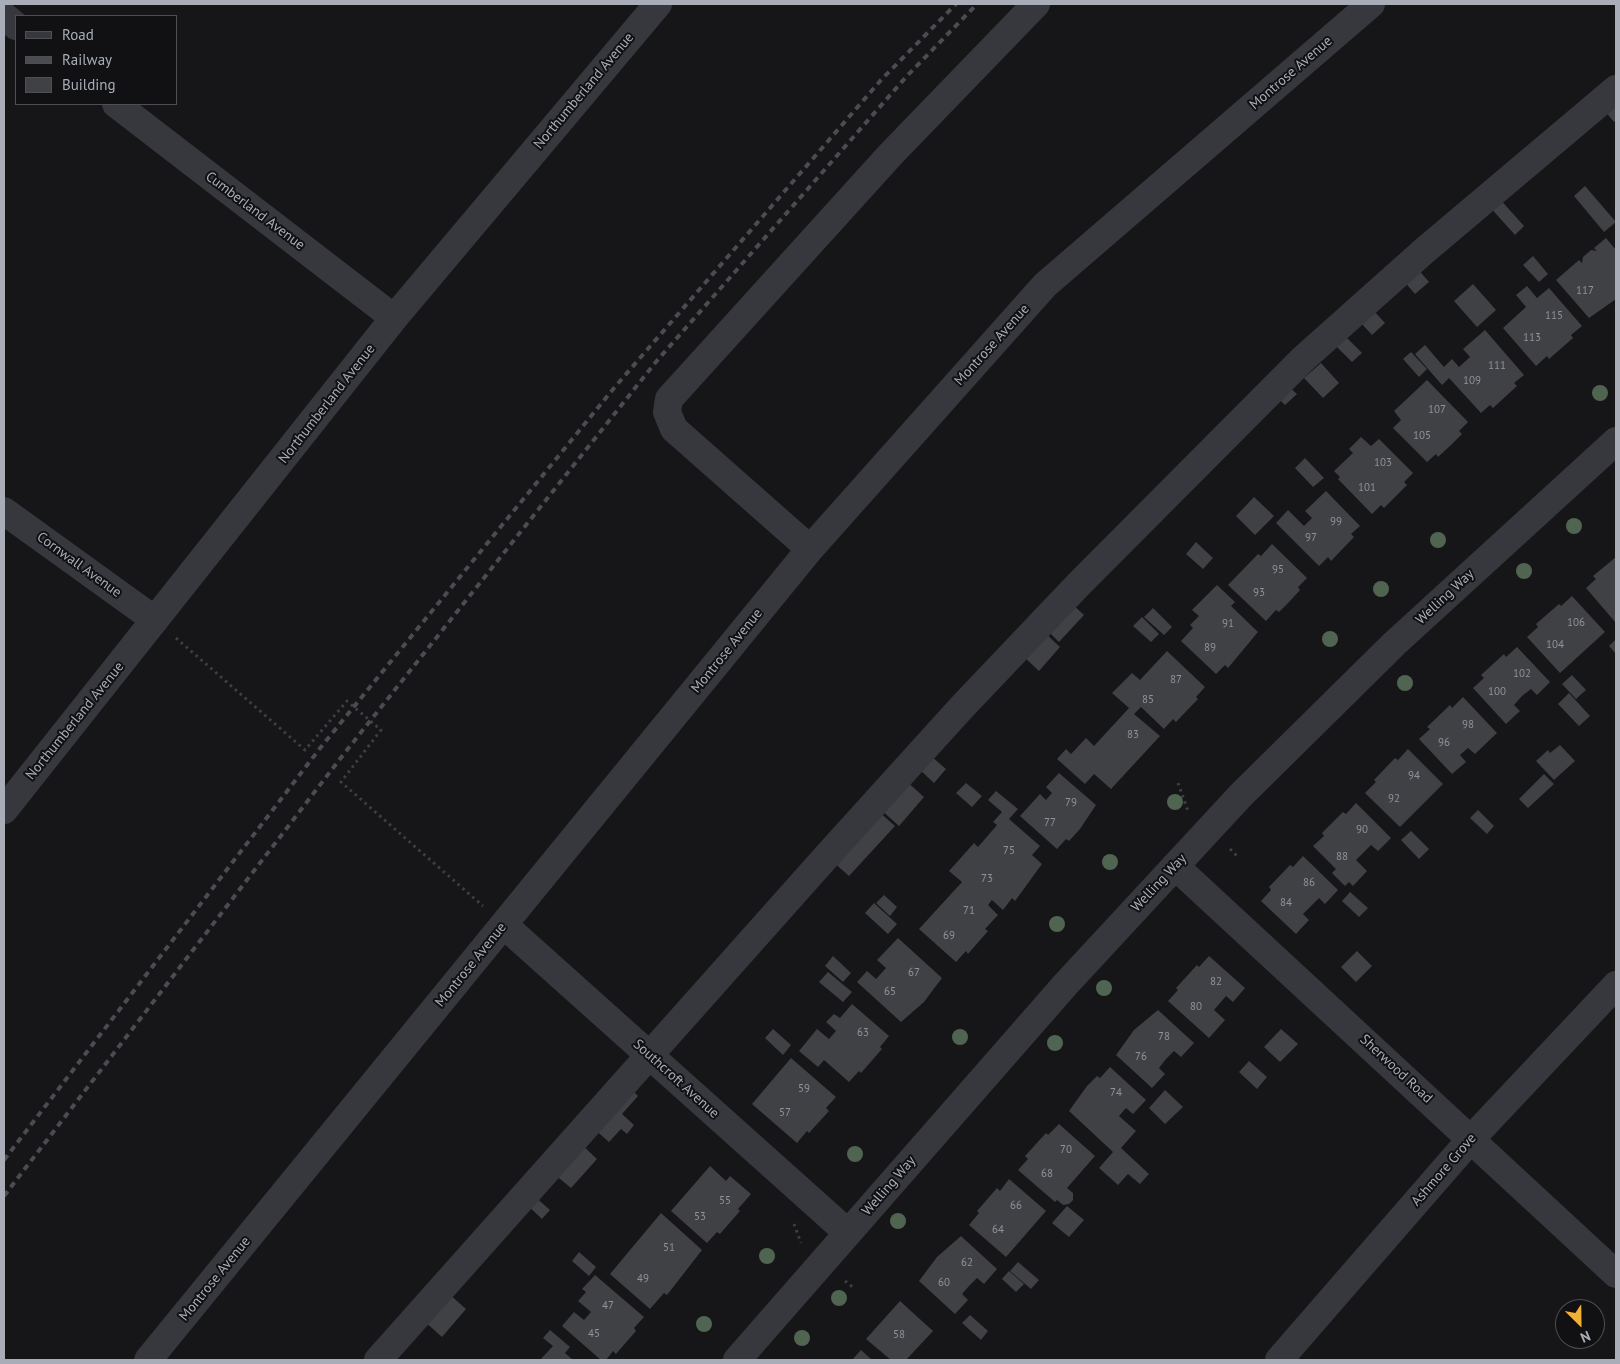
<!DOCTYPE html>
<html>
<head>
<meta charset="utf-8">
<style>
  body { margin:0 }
  #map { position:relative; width:1620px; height:1364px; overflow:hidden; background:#161618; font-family:"PT Sans",sans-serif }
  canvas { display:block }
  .frame { position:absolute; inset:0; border:5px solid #a8adb8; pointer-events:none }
  .legend { position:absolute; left:15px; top:15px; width:162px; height:90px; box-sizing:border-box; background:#111113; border:1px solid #4d4f55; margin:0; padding:6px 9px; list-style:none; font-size:15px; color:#a8adb8 }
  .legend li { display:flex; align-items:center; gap:10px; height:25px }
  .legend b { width:25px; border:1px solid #4d4f55 }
  .north { position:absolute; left:1555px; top:1299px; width:50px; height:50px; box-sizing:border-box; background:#111113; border:1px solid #4d4f55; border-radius:50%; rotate:157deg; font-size:14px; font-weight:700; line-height:20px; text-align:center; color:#a8adb8 }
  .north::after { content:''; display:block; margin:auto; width:18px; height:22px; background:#f2b134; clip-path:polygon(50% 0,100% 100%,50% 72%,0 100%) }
</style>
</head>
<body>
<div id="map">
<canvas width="1620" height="1364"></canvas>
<div class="frame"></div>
<ul class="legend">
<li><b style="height:6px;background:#37383d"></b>Road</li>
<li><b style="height:6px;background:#4a4c52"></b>Railway</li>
<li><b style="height:14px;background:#404145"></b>Building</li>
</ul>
<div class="north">N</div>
</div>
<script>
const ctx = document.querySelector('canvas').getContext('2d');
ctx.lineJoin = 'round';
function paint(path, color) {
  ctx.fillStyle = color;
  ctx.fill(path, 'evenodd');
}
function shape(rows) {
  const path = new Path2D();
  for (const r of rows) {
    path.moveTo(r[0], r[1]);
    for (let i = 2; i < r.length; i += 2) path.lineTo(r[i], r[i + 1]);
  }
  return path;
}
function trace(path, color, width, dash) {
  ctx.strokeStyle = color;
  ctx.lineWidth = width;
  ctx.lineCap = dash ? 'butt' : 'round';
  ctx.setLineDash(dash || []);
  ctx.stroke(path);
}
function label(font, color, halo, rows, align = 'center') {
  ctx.font = font + ' "PT Sans",sans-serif';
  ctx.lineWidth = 4;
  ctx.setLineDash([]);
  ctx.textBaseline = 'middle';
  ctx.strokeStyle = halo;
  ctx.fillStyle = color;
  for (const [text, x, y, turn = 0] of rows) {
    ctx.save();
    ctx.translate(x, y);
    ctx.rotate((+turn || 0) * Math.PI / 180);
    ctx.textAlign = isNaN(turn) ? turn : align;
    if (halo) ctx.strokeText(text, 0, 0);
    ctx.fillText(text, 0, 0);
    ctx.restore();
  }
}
paint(shape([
  [1616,102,1616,120,1614,122,1605,111],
  [1585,186,1616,222,1604,232,1574,196],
  [1498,197,1524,226,1515,235,1488,205],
  [1606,238,1616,250,1616,299,1589,318,1556,280,1579,260,1582,263,1583,257,1591,250,1597,251,1594,248],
  [1533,256,1548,274,1539,282,1523,265],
  [1417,268,1429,282,1415,294,1403,280],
  [1473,284,1496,310,1477,327,1454,301],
  [1527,286,1537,298,1549,288,1582,326,1571,335,1573,338,1549,359,1547,356,1536,366,1503,328,1526,307,1516,295],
  [1373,310,1385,323,1372,335,1360,322],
  [1485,330,1524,375,1514,383,1517,386,1493,408,1490,405,1481,413,1449,378,1442,385,1415,354,1425,345,1444,367,1452,359,1459,367,1470,357,1463,349],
  [1346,337,1362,353,1352,362,1337,347],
  [1411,352,1427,369,1419,377,1403,359],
  [1321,363,1339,383,1323,398,1304,378],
  [1427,380,1468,422,1459,431,1462,434,1451,445,1438,457,1436,454,1427,462,1393,428,1401,420,1394,411],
  [1289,387,1297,394,1285,405,1278,398],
  [1361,437,1371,446,1379,439,1413,473,1404,482,1407,485,1384,508,1381,505,1372,514,1338,479,1340,477,1334,471,1353,453,1349,449],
  [1305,458,1324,478,1313,487,1295,468],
  [1326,491,1360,526,1351,534,1354,537,1331,561,1328,557,1319,566,1276,523,1288,510,1304,526,1312,518,1305,511],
  [1254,497,1274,516,1255,535,1236,516],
  [1196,542,1213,558,1203,569,1186,554],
  [1272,544,1307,578,1298,587,1300,590,1290,601,1279,612,1276,610,1266,621,1228,585,1258,554,1261,556],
  [1616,557,1616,623,1586,588,1596,579,1593,576],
  [1217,585,1235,602,1231,606,1258,632,1228,668,1225,665,1216,674,1181,641,1193,628,1190,625,1199,616,1192,610],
  [1572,596,1605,632,1560,673,1527,637,1538,627,1536,624,1559,604,1561,606],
  [1071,603,1084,615,1059,642,1046,629],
  [1153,608,1172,627,1164,635,1144,617],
  [1142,617,1159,634,1151,642,1133,626],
  [1045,633,1060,647,1039,671,1023,656],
  [1616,639,1616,654,1609,646],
  [1517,647,1550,682,1537,695,1531,689,1522,696,1514,705,1520,711,1506,724,1473,688,1484,678,1481,675,1504,654,1506,657],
  [1167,651,1205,687,1196,697,1198,699,1176,722,1173,719,1164,729,1141,707,1134,714,1160,736,1111,789,1094,774,1085,784,1057,759,1066,749,1071,754,1086,738,1094,746,1129,708,1112,693,1132,673,1140,680],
  [1572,675,1586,690,1576,699,1562,684],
  [1569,693,1590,716,1579,726,1558,704],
  [1463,697,1497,733,1475,754,1468,748,1460,755,1466,762,1452,774,1419,739,1430,729,1427,727,1450,705,1452,708],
  [1560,745,1575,761,1554,780,1536,761,1548,750,1550,753],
  [1408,749,1443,784,1400,827,1365,793,1376,782,1374,780,1395,758,1398,760],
  [932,757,946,769,934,783,920,770],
  [1059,773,1096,805,1080,829,1069,841,1066,839,1057,849,1020,816,1040,794,1046,800,1052,793,1046,787],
  [1544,774,1554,784,1528,808,1519,799],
  [905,780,924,797,899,826,879,808],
  [966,783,982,796,972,807,956,793],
  [996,791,1018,809,1009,819,1040,846,1032,855,1042,864,1015,901,1012,898,1003,910,992,900,988,905,998,915,985,929,988,931,968,954,966,951,956,962,919,929,962,882,949,871,974,843,978,847,997,825,993,822,1002,812,988,800],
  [1356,803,1391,838,1378,851,1371,845,1356,860,1367,871,1353,886,1349,882,1345,886,1332,873,1336,869,1313,846,1324,836,1322,833,1343,812,1346,814],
  [1478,810,1494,826,1487,834,1470,818],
  [878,811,895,826,849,876,832,861],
  [1411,831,1429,849,1419,859,1401,840],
  [1303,856,1338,890,1325,904,1319,898,1303,914,1309,920,1296,934,1261,901,1271,890,1269,887,1290,865,1293,867],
  [1350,892,1368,908,1359,917,1342,901],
  [884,895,897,907,890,916,876,903],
  [874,903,897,924,888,934,865,913],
  [898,938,942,978,924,1002,901,1022,857,982,867,971,876,979,886,968,877,960],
  [1357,951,1372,966,1356,982,1341,967],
  [833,956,851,973,843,982,825,966],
  [1209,956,1245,988,1233,1002,1226,996,1214,1010,1225,1020,1209,1038,1168,1001,1178,990,1176,988,1197,965,1199,967],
  [828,972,852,992,843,1002,819,982],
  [852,1004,889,1036,880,1047,882,1049,861,1073,859,1071,849,1082,824,1060,818,1067,799,1051,817,1029,829,1039,836,1031,826,1022,834,1014,840,1018],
  [1158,1010,1194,1043,1181,1057,1174,1051,1166,1059,1159,1068,1165,1074,1152,1088,1116,1055,1134,1030],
  [773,1029,791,1045,783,1055,765,1038],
  [1281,1029,1298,1044,1280,1062,1264,1047],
  [791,1058,836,1097,826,1108,829,1111,809,1133,807,1131,797,1143,752,1104],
  [1249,1061,1267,1077,1257,1089,1239,1072],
  [1110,1067,1146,1100,1133,1114,1126,1108,1119,1116,1136,1131,1121,1148,1149,1174,1140,1184,1128,1174,1118,1185,1099,1168,1113,1152,1069,1111,1087,1086,1097,1076,1100,1078],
  [629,1087,638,1096,622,1114,634,1125,627,1134,621,1129,609,1142,593,1128],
  [1165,1090,1183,1107,1165,1124,1149,1108],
  [1059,1124,1095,1156,1067,1188,1073,1193,1073,1200,1069,1204,1063,1205,1057,1200,1055,1202,1018,1170,1028,1159,1025,1156,1046,1133,1048,1135],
  [581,1144,597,1159,571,1188,554,1174],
  [710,1166,726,1181,730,1176,751,1194,738,1209,740,1211,720,1234,717,1232,707,1243,671,1211],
  [1009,1179,1046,1211,1006,1257,969,1225,979,1213,977,1211,997,1188,1000,1191],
  [533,1195,550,1210,542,1219,526,1204],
  [1067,1206,1084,1220,1069,1237,1052,1223],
  [661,1213,702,1250,667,1295,664,1293,650,1309,610,1274],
  [961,1236,997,1269,984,1284,977,1278,969,1286,962,1294,968,1300,955,1314,919,1281,937,1257],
  [579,1252,596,1267,589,1276,572,1261],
  [1018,1262,1039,1280,1031,1289,1010,1271],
  [1009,1271,1024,1284,1016,1292,1002,1279],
  [595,1275,644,1317,634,1328,636,1331,616,1354,613,1351,606,1360,601,1360,562,1326,574,1312,584,1320,591,1312,578,1301,586,1292,582,1289],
  [448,1293,466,1309,442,1337,423,1320],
  [900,1301,933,1331,906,1360,891,1360,866,1339],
  [970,1315,988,1331,981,1340,962,1323],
  [550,1330,570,1347,565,1353,573,1360,540,1360,553,1346,543,1338],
  [861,1350,872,1360,852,1360]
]), '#404145');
trace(shape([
  [176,638,305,750,347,701,381,730,341,782,483,906],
  [1178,783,1188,811],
  [1230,849,1238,857],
  [794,1224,801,1243],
  [845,1281,854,1288]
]), '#3d3f44', 3, [2.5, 4]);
trace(shape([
  [4,16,16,26],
  [116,104,394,318],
  [4,511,155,620],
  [810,549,674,429,667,412,669,399,891,154,1036,4],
  [4,810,394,318,658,4],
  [1175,866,1616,1274],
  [504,925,848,1233],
  [148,1360,810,549,1045,285,1371,4],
  [378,1360,826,857,962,707,1078,585,1303,359,1424,251,1616,89],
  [737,1360,1065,985,1241,795,1394,644,1616,441],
  [1279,1360,1471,1139,1616,985]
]), '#37383d', 28);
trace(shape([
  [4,1160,321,747,614,388,881,80,956,4],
  [4,1196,343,755,655,363,906,77,977,4]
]), '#4a4c52', 4, [6, 5]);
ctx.fillStyle = '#506452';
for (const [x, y] of [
  [1600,393],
  [1574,526],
  [1438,540],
  [1524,571],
  [1381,589],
  [1330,639],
  [1405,683],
  [1175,802],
  [1110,862],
  [1057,924],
  [1104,988],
  [960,1037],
  [1055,1043],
  [855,1154],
  [898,1221],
  [767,1256],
  [839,1298],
  [704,1324],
  [802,1338]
]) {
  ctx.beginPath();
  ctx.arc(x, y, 8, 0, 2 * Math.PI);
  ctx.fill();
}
label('11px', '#8e929b', null, [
  ["117",1585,291],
  ["115",1554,316],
  ["113",1532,338],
  ["111",1497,366],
  ["109",1472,381],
  ["107",1437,410],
  ["105",1422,436],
  ["103",1383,463],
  ["101",1367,488],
  ["99",1336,522],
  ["97",1311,538],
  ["95",1278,570],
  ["93",1259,593],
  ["106",1576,623],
  ["91",1228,624],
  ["104",1555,645],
  ["89",1210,648],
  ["102",1522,674],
  ["87",1176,680],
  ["100",1497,692],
  ["85",1148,700],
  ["98",1468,725],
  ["83",1133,735],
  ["96",1444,743],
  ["94",1414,776],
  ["92",1394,799],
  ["79",1071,803],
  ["77",1050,823],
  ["90",1362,830],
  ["75",1009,851],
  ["88",1342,857],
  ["73",987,879],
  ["86",1309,883],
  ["84",1286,903],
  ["71",969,911],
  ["69",949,936],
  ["67",914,973],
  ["82",1216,982],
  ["65",890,992],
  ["80",1196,1007],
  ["63",863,1033],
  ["78",1164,1037],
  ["76",1141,1057],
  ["59",804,1089],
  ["74",1116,1093],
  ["57",785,1113],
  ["70",1066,1150],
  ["68",1047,1174],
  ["55",725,1201],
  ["66",1016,1206],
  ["53",700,1217],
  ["64",998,1230],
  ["51",669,1248],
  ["62",967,1263],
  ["49",643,1279],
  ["60",944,1283],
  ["47",608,1306],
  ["45",594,1334],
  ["58",899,1335]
]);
label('14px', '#a8adb8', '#111113', [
  ["Montrose Avenue",1291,73,-41],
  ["Northumberland Avenue",584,91,-50],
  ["Cumberland Avenue",255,211,37],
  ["Montrose Avenue",992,345,-48],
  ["Northumberland Avenue",327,404,-52],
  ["Cornwall Avenue",79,565,36],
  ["Welling Way",1445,597,-43],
  ["Montrose Avenue",727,651,-51],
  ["Northumberland Avenue",75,721,-51],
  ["Welling Way",1159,883,-47],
  ["Montrose Avenue",471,965,-51],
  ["Sherwood Road",1396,1069,43],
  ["Southcroft Avenue",676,1079,42],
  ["Ashmore Grove",1444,1170,-49],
  ["Welling Way",889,1186,-49],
  ["Montrose Avenue",215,1279,-51]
]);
</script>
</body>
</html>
